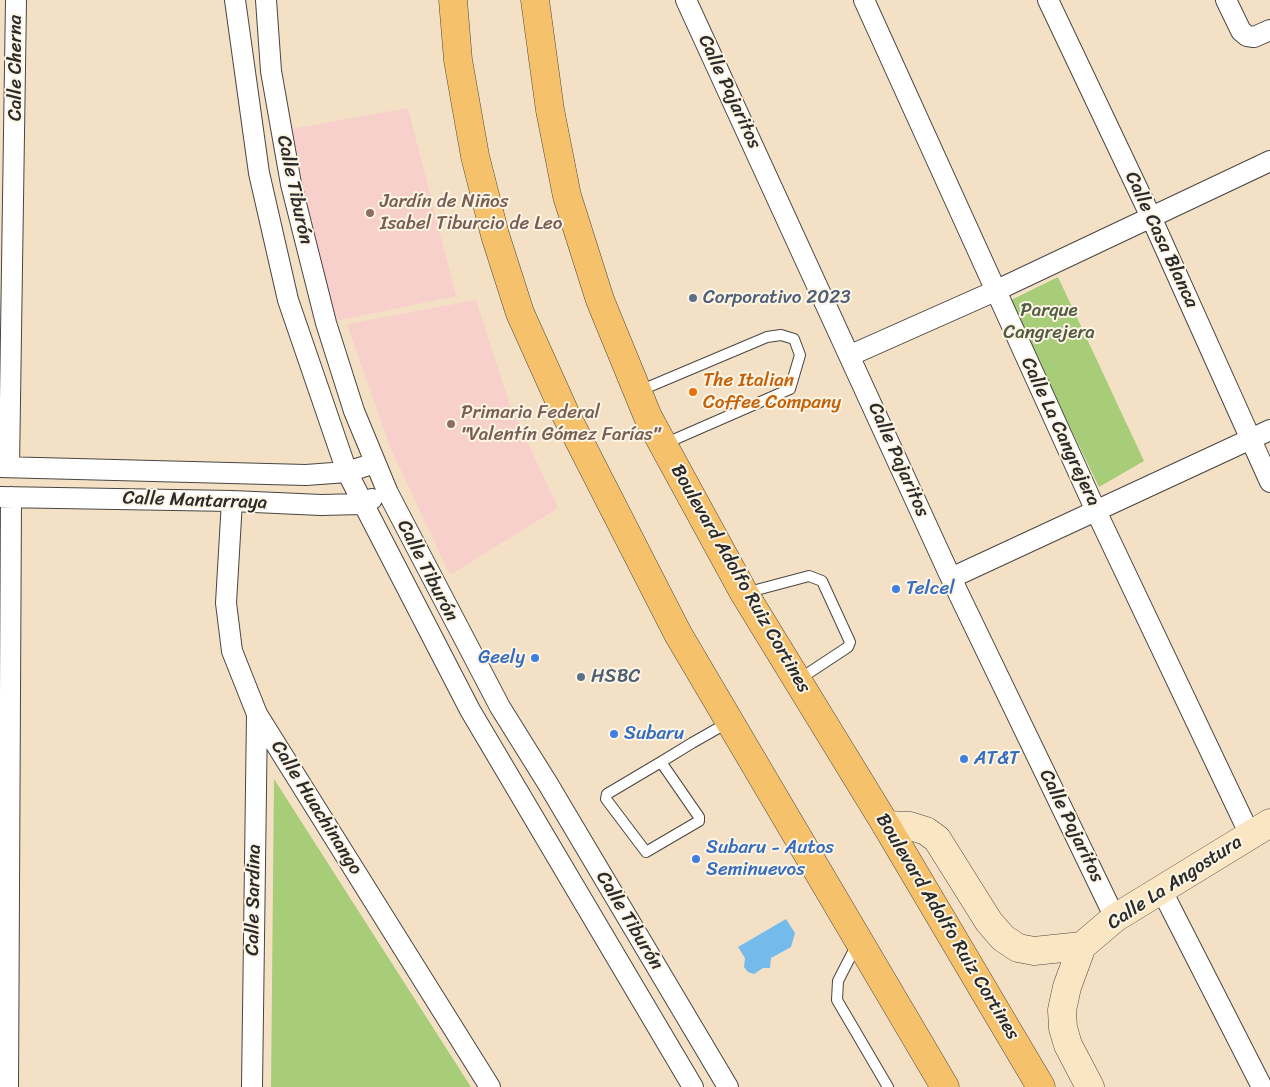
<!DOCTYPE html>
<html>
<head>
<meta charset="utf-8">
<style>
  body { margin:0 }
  canvas { display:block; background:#f4e1c5 }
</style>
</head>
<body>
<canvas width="1270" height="1087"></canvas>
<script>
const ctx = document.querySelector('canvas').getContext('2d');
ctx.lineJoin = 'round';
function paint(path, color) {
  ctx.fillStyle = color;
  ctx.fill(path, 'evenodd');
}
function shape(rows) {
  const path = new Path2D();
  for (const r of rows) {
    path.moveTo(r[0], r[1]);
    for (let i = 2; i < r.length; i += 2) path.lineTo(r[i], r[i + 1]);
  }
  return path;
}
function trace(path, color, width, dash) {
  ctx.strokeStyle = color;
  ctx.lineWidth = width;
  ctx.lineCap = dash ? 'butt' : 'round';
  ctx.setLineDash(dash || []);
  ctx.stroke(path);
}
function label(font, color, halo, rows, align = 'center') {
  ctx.font = font + ' Sriracha,sans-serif';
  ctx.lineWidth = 4;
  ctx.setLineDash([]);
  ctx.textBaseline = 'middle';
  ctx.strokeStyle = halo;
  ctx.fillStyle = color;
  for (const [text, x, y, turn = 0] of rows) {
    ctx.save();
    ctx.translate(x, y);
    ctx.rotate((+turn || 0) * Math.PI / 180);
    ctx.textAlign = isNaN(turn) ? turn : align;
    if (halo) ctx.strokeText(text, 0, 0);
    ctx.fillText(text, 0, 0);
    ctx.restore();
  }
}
paint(shape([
  [408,108,456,296,331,322,285,130],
  [476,300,509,402,558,508,450,575,390,447,347,324]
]), '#f7d0cb');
paint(shape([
  [1058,277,1144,461,1099,487,1009,301],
  [274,779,471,1087,271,1087]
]), '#a7cd78');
paint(shape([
  [786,919,795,933,791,947,771,958,770,968,763,968,754,974,748,972,744,967,745,958,738,947]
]), '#74bbeb');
const lane = shape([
  [639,391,767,337,781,335,794,339,800,355,790,389,664,444],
  [745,593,809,576,822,581,850,642,848,647,798,680],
  [661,762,699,817,699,821,646,852,606,799,607,794,661,762,692,743,729,722],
  [857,944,838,981,837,1000,888,1087]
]);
const street = shape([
  [235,0,259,173,288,300,347,472,470,710,693,1087],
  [266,0,271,71,291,184,326,323,354,411,388,493,500,707,548,784,728,1087],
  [686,0,951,578,1115,918],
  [864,0,1096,511,1250,835],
  [1048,0,1151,217,1270,482],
  [1226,0,1241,31,1247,36,1254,37,1270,30],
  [851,355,995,291,1270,161],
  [0,467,306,475,347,472,375,463],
  [9,467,16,0],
  [0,497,232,501,321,505,362,504,372,499],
  [232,501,226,603,232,651,257,714,490,1087],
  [951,578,1270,430],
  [1161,889,1262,1087],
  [8,1087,11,497],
  [252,1087,257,714]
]);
const secondary = shape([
  [886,825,910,826,926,831,937,839,989,922,1003,938,1018,948,1034,951,1082,946],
  [1090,1087,1068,1045,1063,1028,1062,1010,1067,987,1082,946,1115,918,1270,823]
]);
const primary = shape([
  [453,0,458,60,475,156,495,235,520,313,565,413,678,634,945,1087],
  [535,0,550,110,567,196,600,300,648,417,744,593,886,825,1041,1087]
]);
trace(lane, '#494642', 12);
trace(street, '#494642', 22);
trace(secondary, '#494642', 29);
trace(primary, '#494642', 29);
trace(lane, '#fff', 10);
trace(street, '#fff', 20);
trace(secondary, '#fbe6c4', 28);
trace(primary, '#f5c16b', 28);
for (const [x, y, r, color] of [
  [370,213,5,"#8d6e63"],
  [693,298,5,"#5c6f8a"],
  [693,392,5,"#e8710a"],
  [451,424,5,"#8d6e63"],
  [896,589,5,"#3f7fe0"],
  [535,658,5,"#3f7fe0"],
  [581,677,5,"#5c6f8a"],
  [614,734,5,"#3f7fe0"],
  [964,759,5,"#3f7fe0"],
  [696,859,5,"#3f7fe0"]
]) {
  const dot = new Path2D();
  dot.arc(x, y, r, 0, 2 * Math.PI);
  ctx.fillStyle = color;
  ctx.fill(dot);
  trace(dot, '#fcf5e5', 2);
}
label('19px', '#2b2b2b', '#fcf5e5', [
  ["Calle Cherna",16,68,-90],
  ["Calle Pajaritos",729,92,65],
  ["Calle Tiburón",294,190,78],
  ["Calle Casa Blanca",1161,240,65],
  ["Calle La Cangrejera",1060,432,65],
  ["Calle Pajaritos",898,460,66],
  ["Calle Mantarraya",195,501,2],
  ["Calle Tiburón",427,571,63],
  ["Boulevard Adolfo Ruiz Cortines",740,579,60],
  ["Calle Huachinango",316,808,58],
  ["Calle Pajaritos",1071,826,64],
  ["Calle La Angostura",1175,883,-33],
  ["Calle Sardina",254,900,-89],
  ["Calle Tiburón",629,921,59],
  ["Boulevard Adolfo Ruiz Cortines",947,927,59]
]);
label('19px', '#785e54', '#fcf5e5', [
  ["Jardín de Niños",380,202],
  ["Isabel Tiburcio de Leo",380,224],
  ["Primaria Federal",461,413],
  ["\"Valentín Gómez Farías\"",461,435]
], 'left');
label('19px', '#4e5e75', '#fcf5e5', [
  ["Corporativo 2023",703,298],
  ["HSBC",591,677]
], 'left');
label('19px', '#505c42', '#fcf5e5', [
  ["Parque",1049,311],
  ["Cangrejera",1049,333]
]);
label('19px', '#c56008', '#fcf5e5', [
  ["The Italian",703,381],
  ["Coffee Company",703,403]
], 'left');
label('19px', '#366cbe', '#fcf5e5', [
  ["Telcel",906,589],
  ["Geely",525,658,"right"],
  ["Subaru",624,734],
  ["AT&T",974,759],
  ["Subaru - Autos",706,848],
  ["Seminuevos",706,870]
], 'left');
</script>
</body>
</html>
